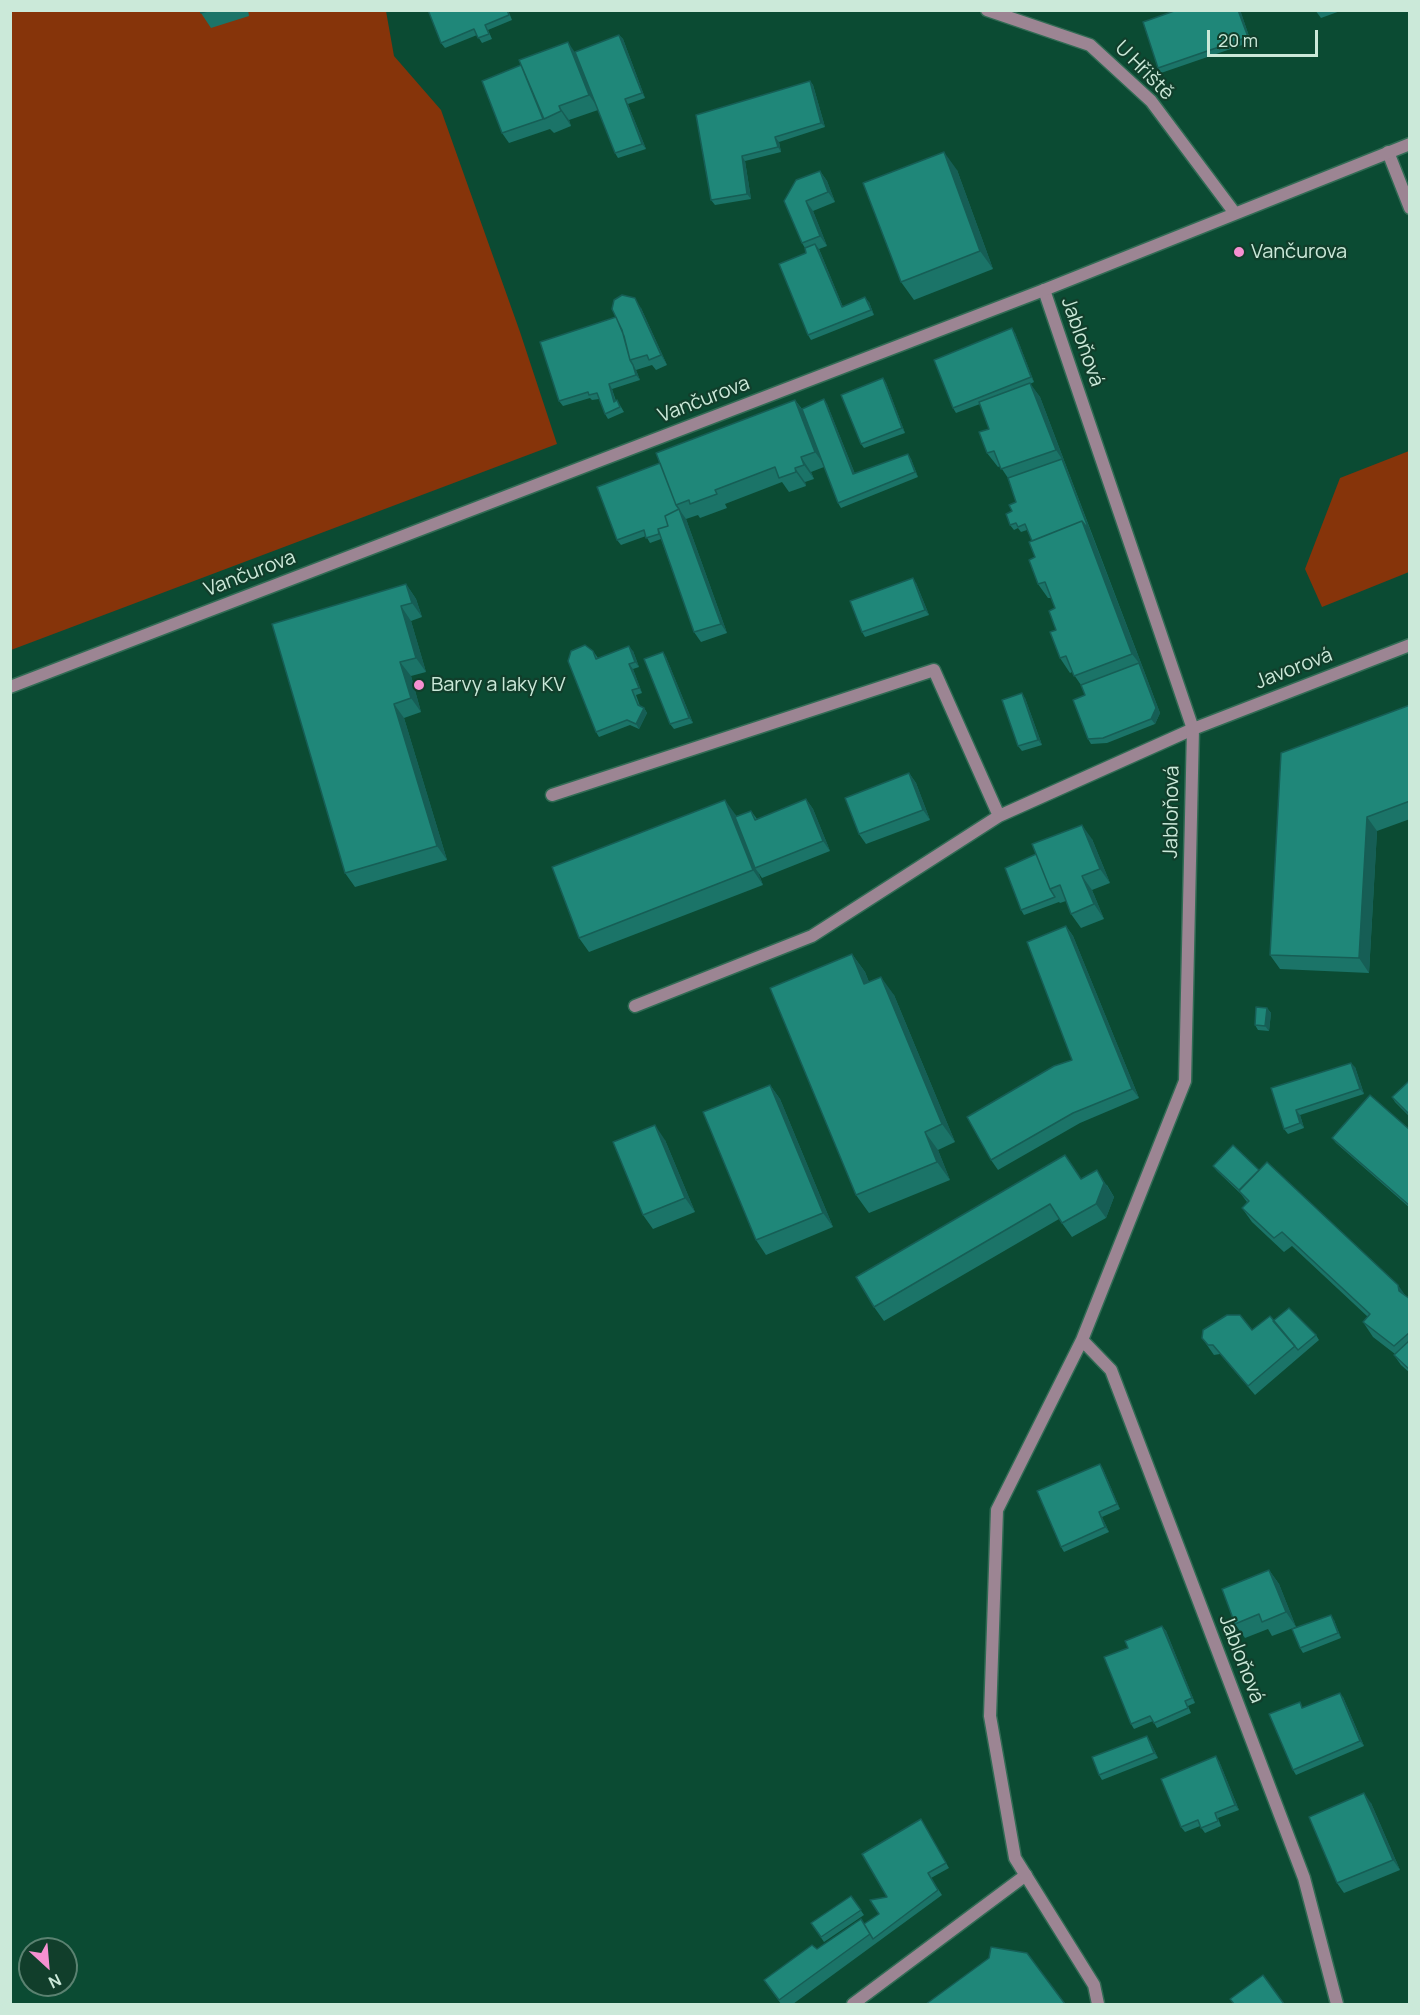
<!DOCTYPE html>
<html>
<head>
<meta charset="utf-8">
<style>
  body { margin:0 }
  #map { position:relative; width:1420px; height:2015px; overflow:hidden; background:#0b4b33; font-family:Manrope,sans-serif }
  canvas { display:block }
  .frame { position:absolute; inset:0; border:12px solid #cbe9d9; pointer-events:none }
  .north { position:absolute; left:18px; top:1937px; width:60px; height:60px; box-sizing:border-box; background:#113e2b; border:2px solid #5b8271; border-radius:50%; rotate:154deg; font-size:16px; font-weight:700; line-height:24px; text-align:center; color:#cbe9d9 }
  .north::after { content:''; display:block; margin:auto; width:21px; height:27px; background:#f690d1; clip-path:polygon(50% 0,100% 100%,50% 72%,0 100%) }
  .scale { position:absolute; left:1207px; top:30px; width:111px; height:27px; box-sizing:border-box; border:3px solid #cbe9d9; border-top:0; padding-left:8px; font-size:18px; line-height:21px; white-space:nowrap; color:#cbe9d9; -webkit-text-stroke:4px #113e2b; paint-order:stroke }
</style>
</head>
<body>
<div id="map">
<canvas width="1420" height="2015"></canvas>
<div class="frame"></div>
<div class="north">N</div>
<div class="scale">20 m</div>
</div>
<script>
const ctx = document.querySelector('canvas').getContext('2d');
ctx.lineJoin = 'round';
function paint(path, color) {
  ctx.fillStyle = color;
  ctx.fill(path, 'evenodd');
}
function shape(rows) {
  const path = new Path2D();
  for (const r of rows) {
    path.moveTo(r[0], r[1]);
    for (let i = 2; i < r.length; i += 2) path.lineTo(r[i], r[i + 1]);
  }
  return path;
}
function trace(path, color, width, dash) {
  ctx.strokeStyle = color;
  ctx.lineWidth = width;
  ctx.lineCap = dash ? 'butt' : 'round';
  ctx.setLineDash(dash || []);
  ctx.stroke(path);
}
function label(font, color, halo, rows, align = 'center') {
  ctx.font = font + ' Manrope,sans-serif';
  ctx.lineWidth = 4.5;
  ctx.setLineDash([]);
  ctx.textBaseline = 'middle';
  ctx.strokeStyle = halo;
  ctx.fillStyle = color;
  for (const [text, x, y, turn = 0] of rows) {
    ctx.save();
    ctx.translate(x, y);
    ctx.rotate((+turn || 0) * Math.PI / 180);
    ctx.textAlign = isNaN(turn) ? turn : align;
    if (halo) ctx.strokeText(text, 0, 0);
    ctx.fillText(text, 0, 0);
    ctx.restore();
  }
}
paint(shape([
  [11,11,386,11,394,56,441,110,520,332,557,444,11,650],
  [1409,451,1409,572,1322,607,1305,569,1340,478]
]), '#86340a');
const service = shape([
  [552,795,934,670,999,816,1193,729],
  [635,1006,812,936,999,816],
  [853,2004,1026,1875]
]);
const minor = shape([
  [987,10,1090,45,1151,101,1234,212],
  [1388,152,1410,208],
  [1044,290,1193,729,1185,1081,1082,1340,997,1510,990,1716,1015,1858,1094,1985,1098,2004],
  [1193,729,1410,645],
  [1082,1340,1111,1370,1304,1878,1337,2004]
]);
const tertiary = shape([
  [10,687,1044,290,1410,144]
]);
trace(service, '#316b54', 15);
trace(minor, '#316b54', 15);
trace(tertiary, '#316b54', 15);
trace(service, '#9c8593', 12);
trace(minor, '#9c8593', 12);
trace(tertiary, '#9c8593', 12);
paint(shape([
  [200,10,248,10,249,16,211,28,201,13],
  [508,10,512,20,488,30,492,39,482,43,477,35,445,48,441,43],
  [1177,10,1240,10,1251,42,1161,73,1158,68],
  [1315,10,1343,10,1321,18],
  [619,35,623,39,645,98,628,104,646,149,618,158,615,153,598,110,569,120,571,126,554,133,550,129,509,143,502,133,575,52],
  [810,81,813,85,825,127,779,142,781,152,745,161,751,199,715,205,711,200,696,115],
  [957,170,993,269,914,300,901,282],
  [820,171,827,181,835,202,813,211,827,246,819,249,843,307,869,302,874,315,811,340,808,335,806,253,805,248,802,243,784,201],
  [641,308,667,365,656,370,652,365,636,370,640,380,612,389,616,401,617,400,624,412,608,419,605,414,599,399,592,400,590,398,563,406,559,401],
  [1015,333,1034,382,1030,384,1040,397,1160,713,1155,724,1107,743,1091,744,1088,739,1085,695,1081,685,1072,672,1070,673,1060,658,1055,608,1051,598,1048,598,1038,584,1032,541,1027,530,1021,532,1018,528,1014,530,1010,525,1012,511,1016,502,1008,478,1000,466,998,467,987,453,989,429,980,404,956,413,953,408],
  [883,378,886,383,905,433,864,448,861,444],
  [824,399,827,404,855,474,908,454,911,459,918,477,841,508,838,503,824,467,811,472,814,479,805,482,806,486,789,492,782,482,725,504,727,508,700,518,698,515,686,519,727,633,701,642,694,632,661,539,650,543,646,536,621,545,617,540,660,463,795,400,802,409],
  [916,583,929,615,865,637,862,632],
  [406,584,416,599,422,617,411,621,426,672,411,676,421,712,404,718,447,860,355,887,345,873,272,624],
  [593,651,598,658,633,651,639,667,633,669,642,693,636,695,640,706,644,708,647,713,639,729,630,725,599,737,596,732],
  [663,652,666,657,693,723,674,729,670,724],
  [1025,698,1042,745,1022,751,1018,746],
  [1410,705,1410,819,1377,831,1369,973,1280,969,1270,955],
  [909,773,916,783,930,820,866,844,859,834],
  [806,799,813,809,830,851,762,878,758,872,763,885,589,952,579,938,735,814,736,816,751,811,757,819],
  [1092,839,1110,883,1092,890,1104,919,1081,928,1071,914,1066,901,1060,903,1059,902,1024,915,1021,910],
  [1066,926,1073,936,1139,1098,1080,1123,998,1170,991,1160,1072,1060],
  [852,954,865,972,869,982,894,995,955,1142,938,1150,950,1180,869,1213,856,1195],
  [1267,1008,1271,1013,1269,1031,1258,1030,1255,1025],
  [1355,1067,1364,1094,1300,1115,1304,1128,1288,1134,1284,1129,1271,1088],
  [1410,1084,1410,1117,1395,1102,1392,1097],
  [770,1085,780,1099,833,1227,766,1255,756,1240],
  [1410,1130,1410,1208,1336,1143,1332,1138],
  [665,1140,695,1212,653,1229,643,1215],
  [1213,1166,1259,1170,1410,1299,1410,1373,1401,1365,1394,1355,1395,1354,1373,1337,1363,1322,1368,1317,1292,1246,1284,1252,1252,1222,1242,1208,1247,1202,1241,1194,1217,1171],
  [1081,1178,1107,1185,1114,1197,1106,1218,1072,1237,1059,1219,884,1321,874,1307],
  [1273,1321,1316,1335,1319,1340,1255,1395,1220,1354,1214,1355,1202,1338,1252,1330],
  [1100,1464,1103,1469,1120,1509,1102,1517,1109,1532,1064,1552,1061,1547],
  [1269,1570,1279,1584,1296,1627,1272,1636,1268,1629,1245,1638,1235,1624],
  [1334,1620,1341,1638,1303,1653,1300,1648],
  [1162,1626,1166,1631,1195,1703,1188,1706,1191,1713,1157,1728,1153,1721,1134,1729,1131,1724,1128,1648],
  [1343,1697,1364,1746,1296,1775,1293,1770,1304,1707],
  [1150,1741,1158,1758,1102,1780,1099,1775],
  [1219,1761,1239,1810,1218,1818,1221,1826,1205,1833,1200,1826,1185,1832,1181,1827],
  [1371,1803,1400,1870,1344,1893,1337,1883],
  [921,1819,949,1868,931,1878,942,1895,793,2004,781,2004,764,1980,817,1949,864,1924,879,1914],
  [851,1896,864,1915,824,1942,811,1923]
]), '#1b7468');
paint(shape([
  [1238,10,1240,10,1251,42,1248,37],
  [619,35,623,39,645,98,642,93],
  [568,42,578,57,599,109,589,95],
  [810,81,813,85,825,127,821,123],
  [625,99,628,104,646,149,642,144],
  [559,106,569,120,571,126,561,111],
  [775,137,779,142,781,152,778,147],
  [944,152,957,170,993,269,980,251],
  [742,156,745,161,751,199,747,194],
  [820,171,827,181,835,202,828,192],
  [806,201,813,211,827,246,820,236],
  [815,244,819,249,845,312,842,307],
  [865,297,869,302,874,315,871,310],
  [635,298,641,308,667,365,661,355],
  [1012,328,1015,333,1034,382,1031,377],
  [633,365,636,370,640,380,636,375],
  [883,378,886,383,905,433,902,428],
  [1030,383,1040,397,1092,535,1089,531,1062,459,1056,450],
  [609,384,612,389,617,407,614,402],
  [824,399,827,404,857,479,853,474],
  [795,400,805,414,825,466,815,452],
  [908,454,911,459,918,477,915,472],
  [801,457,811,472,814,479,804,465],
  [795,468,805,482,806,486,796,472],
  [679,509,686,519,727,633,721,624],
  [1082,521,1092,535,1160,713,1155,724,1151,719,1139,663,1132,654],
  [913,578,916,583,929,615,925,610],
  [406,584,416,599,422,617,412,603],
  [401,606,411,621,426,672,416,658],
  [629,646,633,651,639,667,635,662],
  [663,652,666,657,693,723,689,718],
  [400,662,411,676,421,712,411,698],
  [629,664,633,669,642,693,639,688],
  [1022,693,1025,698,1042,745,1038,740],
  [394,704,404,718,447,860,437,846],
  [644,708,647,713,639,729,636,724],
  [909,773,916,783,930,820,923,810],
  [806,799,813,809,830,851,823,841],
  [725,800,735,814,756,867,755,868,758,872,763,885,753,870],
  [1367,817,1377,831,1369,973,1359,958],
  [1082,825,1092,839,1110,883,1100,869],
  [1082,876,1092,890,1104,919,1094,904],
  [1066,926,1073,936,1139,1098,1132,1089],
  [852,954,865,972,877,1002,864,984],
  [881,977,894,995,955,1142,942,1124],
  [1267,1008,1271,1013,1269,1031,1265,1026],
  [1351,1063,1355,1067,1364,1094,1360,1089],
  [770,1085,780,1099,833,1227,823,1213],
  [1296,1110,1300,1115,1304,1128,1300,1123],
  [655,1125,665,1140,695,1212,685,1198],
  [925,1132,938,1150,950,1180,937,1162],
  [1097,1170,1114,1197,1106,1218,1096,1204],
  [1398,1285,1408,1299,1399,1291],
  [1100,1464,1103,1469,1120,1509,1117,1504],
  [1099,1512,1102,1517,1109,1532,1105,1527],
  [1269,1570,1279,1584,1296,1627,1286,1612],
  [1331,1615,1334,1620,1341,1638,1338,1633],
  [1162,1626,1166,1631,1195,1703,1192,1698],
  [1340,1693,1343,1697,1364,1746,1360,1741],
  [1147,1736,1150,1741,1158,1758,1154,1753],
  [1216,1756,1219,1761,1239,1810,1235,1805],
  [1364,1793,1371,1803,1400,1870,1393,1860]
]), '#165e55');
const building = shape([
  [200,10,211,10,201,13,200,10],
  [428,10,507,10,509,15,485,25,489,34,478,38,474,29,441,43,428,10],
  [1177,10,1238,10,1248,37,1158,68,1143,22,1177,10],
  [619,35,642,93,625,99,642,144,615,153,575,52,619,35],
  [568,42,589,95,559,106,561,111,544,119,519,60,568,42],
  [521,65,543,119,502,133,482,81,521,65],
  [810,81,821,123,775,137,778,147,742,156,747,194,711,200,696,115,810,81],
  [944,152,980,251,901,282,863,183,944,152],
  [820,171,828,192,806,201,820,236,802,243,784,201,796,180,820,171],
  [815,244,842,307,865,297,871,310,808,335,779,264,806,253,805,248,815,244],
  [622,295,635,298,661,355,649,360,647,355,630,360,622,330,612,309,614,300,622,295],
  [616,317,624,336,630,360,633,365,636,375,609,384,614,402,617,400,620,407,605,414,597,393,589,395,588,392,559,401,540,342,616,317],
  [1012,328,1031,377,953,408,934,360,1012,328],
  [883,378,902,428,861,444,841,395,883,378],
  [1030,383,1056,450,1001,469,994,451,987,453,979,432,989,429,979,402,1030,383],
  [824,399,853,474,908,454,915,472,838,503,802,409,824,399],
  [795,400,815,452,801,457,804,465,795,468,796,472,779,478,775,467,715,490,717,494,690,504,689,500,676,505,656,453,795,400],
  [1062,459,1089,530,1082,521,1032,541,1025,524,1018,527,1016,523,1010,525,1006,514,1012,511,1009,505,1016,502,1008,478,1062,459],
  [660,463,676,505,679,509,665,516,668,526,658,529,659,534,646,538,644,530,617,540,597,487,660,463],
  [679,509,721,624,694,632,658,529,668,526,665,516,679,509],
  [1082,521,1132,654,1074,676,1066,656,1060,658,1050,632,1056,630,1049,611,1055,608,1045,582,1038,584,1029,560,1035,557,1029,542,1082,521],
  [913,578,925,610,862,632,850,601,913,578],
  [406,584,412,603,401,606,416,658,400,662,411,698,394,704,437,846,345,873,272,624,406,584],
  [585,645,593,651,596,659,629,646,635,662,629,664,639,688,632,690,638,705,644,708,636,724,627,720,596,732,568,661,571,651,585,645],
  [663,652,689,718,670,724,644,659,663,652],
  [1139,663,1156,708,1151,719,1103,738,1088,739,1073,700,1085,695,1081,685,1139,663],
  [1022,693,1038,740,1018,746,1002,700,1022,693],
  [1410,705,1410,801,1367,817,1359,958,1270,955,1281,753,1410,705],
  [909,773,923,810,859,834,845,798,909,773],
  [806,799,823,841,755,868,735,817,751,811,755,820,806,799],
  [725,800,753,870,579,938,552,867,725,800],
  [1082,825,1100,869,1082,876,1094,904,1071,914,1060,885,1050,889,1032,844,1082,825],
  [1036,854,1050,889,1055,897,1021,910,1005,868,1036,854],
  [1066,926,1132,1089,1073,1113,991,1160,967,1117,1054,1066,1072,1060,1027,942,1066,926],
  [852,954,864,984,881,977,942,1124,925,1132,937,1162,856,1195,770,988,852,954],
  [1256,1007,1267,1008,1265,1026,1255,1025,1256,1007],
  [1351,1063,1360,1089,1296,1110,1300,1123,1284,1129,1271,1088,1351,1063],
  [1408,1082,1410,1084,1410,1115,1392,1097,1408,1082],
  [770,1085,823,1213,756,1240,703,1112,770,1085],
  [1370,1095,1410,1130,1410,1206,1332,1138,1370,1095],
  [655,1125,685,1198,643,1215,613,1142,655,1125],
  [1233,1145,1259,1170,1239,1190,1213,1166,1233,1145],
  [1065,1155,1081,1179,1097,1170,1104,1183,1096,1204,1062,1223,1050,1204,874,1307,856,1277,1065,1155],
  [1267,1162,1398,1285,1399,1291,1410,1299,1410,1332,1394,1346,1363,1322,1370,1314,1282,1232,1274,1238,1242,1208,1249,1201,1239,1191,1267,1162],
  [1289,1308,1316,1335,1298,1350,1273,1321,1289,1308],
  [1227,1315,1240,1315,1252,1330,1270,1316,1295,1346,1248,1386,1213,1345,1208,1345,1202,1338,1203,1330,1227,1315],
  [1410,1340,1410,1370,1394,1355,1410,1340],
  [1100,1464,1117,1504,1099,1512,1105,1527,1061,1547,1037,1491,1100,1464],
  [1269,1570,1286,1612,1262,1622,1259,1614,1235,1624,1222,1589,1269,1570],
  [1331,1615,1338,1633,1300,1648,1292,1629,1331,1615],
  [1162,1626,1192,1698,1185,1701,1188,1708,1154,1723,1150,1716,1131,1724,1104,1657,1128,1648,1125,1641,1162,1626],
  [1340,1693,1360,1741,1293,1770,1269,1714,1300,1702,1302,1708,1340,1693],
  [1147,1736,1154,1753,1099,1775,1092,1757,1147,1736],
  [1216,1756,1235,1805,1215,1813,1218,1821,1201,1828,1198,1820,1181,1827,1161,1779,1216,1756],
  [1364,1793,1393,1860,1337,1883,1309,1817,1364,1793],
  [921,1819,946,1863,928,1873,938,1890,873,1939,864,1924,879,1914,870,1900,887,1897,862,1854,921,1819],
  [851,1896,861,1910,821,1937,811,1923,851,1896],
  [861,1919,870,1934,779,2000,764,1980,812,1945,817,1949,861,1919],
  [991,1947,1027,1953,1065,2004,926,2004,989,1958,991,1947],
  [1263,1975,1284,2004,1234,2004,1230,1999,1263,1975]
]);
paint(building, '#1f8779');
trace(building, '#165e55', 1.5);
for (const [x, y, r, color] of [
  [1239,252,6,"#f690d1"],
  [419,685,6,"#f690d1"]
]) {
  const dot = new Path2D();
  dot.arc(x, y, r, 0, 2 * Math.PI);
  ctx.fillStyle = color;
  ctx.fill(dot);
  trace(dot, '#113e2b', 2);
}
label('20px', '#cbe9d9', '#113e2b', [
  ["U Hřiště",1144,71,45],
  ["Jabloňová",1082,342,71],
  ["Vančurova",704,400,-21],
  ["Vančurova",250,574,-21],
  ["Javorová",1294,669,-21],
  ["Jabloňová",1172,812,-89],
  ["Jabloňová",1241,1659,69]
]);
label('20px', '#cbe9d9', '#113e2b', [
  ["Vančurova",1251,252],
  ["Barvy a laky KV",431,685]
], 'left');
</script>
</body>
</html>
